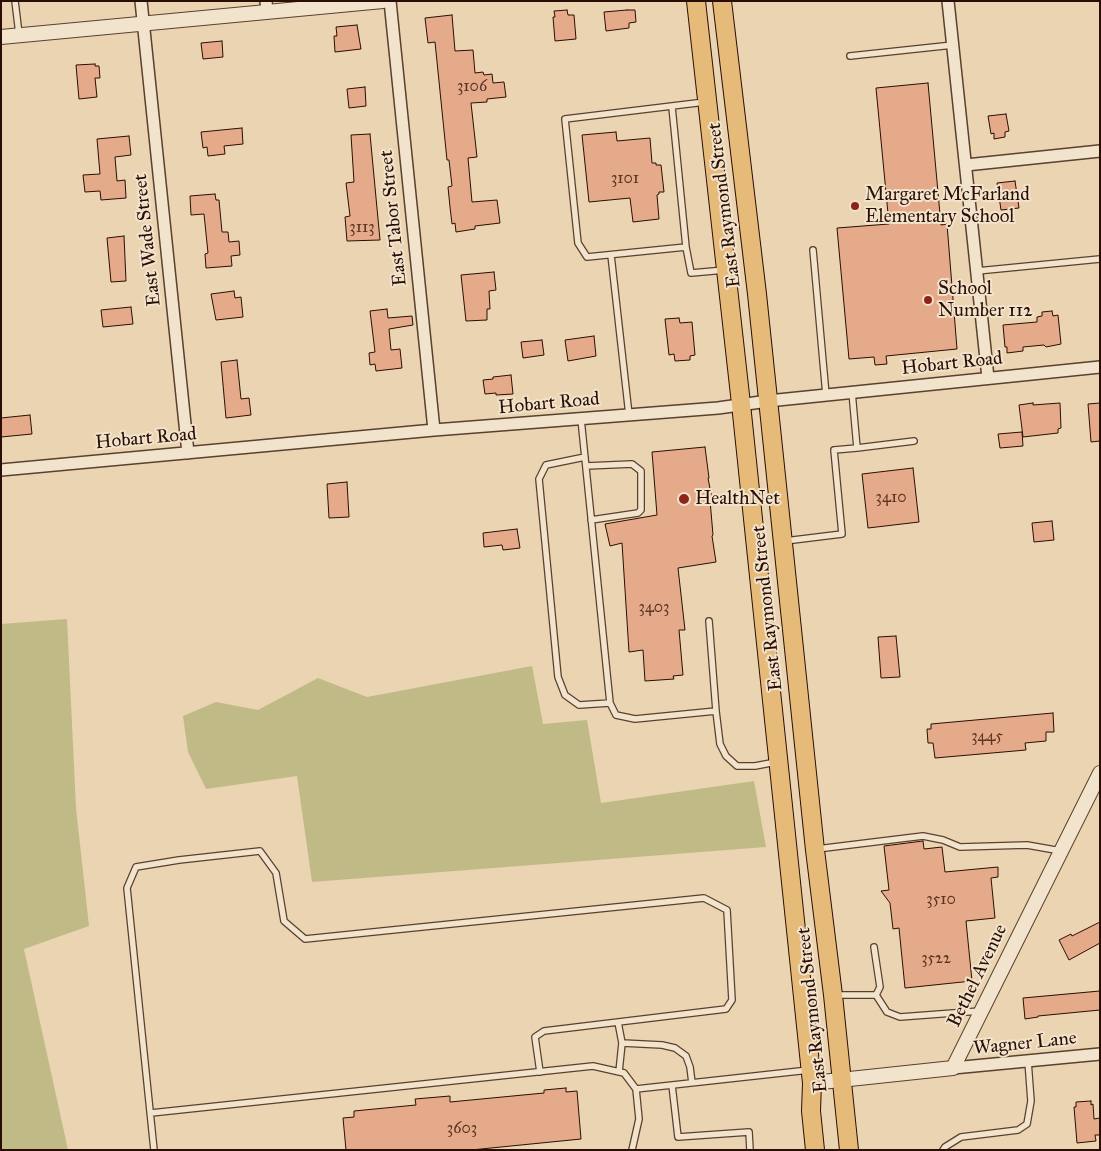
<!DOCTYPE html>
<html>
<head>
<meta charset="utf-8">
<style>
  body { margin:0 }
  #map { position:relative; width:1101px; height:1151px; overflow:hidden; background:#ebd4b1; font-family:"IM FELL Great Primer",serif }
  canvas { display:block }
  .frame { position:absolute; inset:0; border:2px solid #2a0e04; pointer-events:none }
</style>
</head>
<body>
<div id="map">
<canvas width="1101" height="1151"></canvas>
<div class="frame"></div>
</div>
<script>
const ctx = document.querySelector('canvas').getContext('2d');
ctx.lineJoin = 'round';
function paint(path, color) {
  ctx.fillStyle = color;
  ctx.fill(path, 'evenodd');
}
function shape(rows) {
  const path = new Path2D();
  for (const r of rows) {
    path.moveTo(r[0], r[1]);
    for (let i = 2; i < r.length; i += 2) path.lineTo(r[i], r[i + 1]);
  }
  return path;
}
function trace(path, color, width, dash) {
  ctx.strokeStyle = color;
  ctx.lineWidth = width;
  ctx.lineCap = dash ? 'butt' : 'round';
  ctx.setLineDash(dash || []);
  ctx.stroke(path);
}
function label(font, color, halo, rows, align = 'center') {
  ctx.font = font + ' "IM FELL Great Primer",serif';
  ctx.lineWidth = 4;
  ctx.setLineDash([]);
  ctx.textBaseline = 'middle';
  ctx.strokeStyle = halo;
  ctx.fillStyle = color;
  for (const [text, x, y, turn = 0] of rows) {
    ctx.save();
    ctx.translate(x, y);
    ctx.rotate((+turn || 0) * Math.PI / 180);
    ctx.textAlign = isNaN(turn) ? turn : align;
    if (halo) ctx.strokeText(text, 0, 0);
    ctx.fillText(text, 0, 0);
    ctx.restore();
  }
}
paint(shape([
  [67,619,76,808,89,926,24,949,68,1150,1,1150,1,624],
  [532,666,543,724,587,720,601,803,754,781,766,847,312,882,297,776,206,789,188,752,183,716,216,702,258,710,318,678,367,697]
]), '#c0bb86');
const building = shape([
  [567,10,568,15,574,15,576,39,555,41,553,17,555,17,554,11,567,10],
  [627,10,635,10,636,22,629,23,629,28,606,31,604,12,627,10],
  [452,15,455,51,473,50,475,73,483,72,484,75,492,74,493,83,504,82,506,97,487,99,487,102,471,103,477,157,468,158,472,202,497,200,500,223,475,226,475,229,456,232,455,223,452,224,450,207,448,187,452,186,449,160,447,160,435,42,428,43,425,18,452,15],
  [357,25,361,49,335,52,334,36,337,36,336,27,357,25],
  [222,41,223,57,203,59,201,43,222,41],
  [95,64,95,66,99,66,100,78,95,78,97,97,79,99,76,65,95,64],
  [928,83,941,225,947,224,957,349,886,356,887,364,875,365,874,357,849,359,837,228,889,224,876,88,928,83],
  [365,87,366,106,349,108,347,89,365,87],
  [1006,114,1009,131,1005,132,1005,137,994,139,994,133,991,134,988,116,1006,114],
  [242,128,243,144,224,146,225,154,208,156,207,147,203,148,201,132,242,128],
  [616,132,617,141,650,138,652,163,656,163,656,165,661,165,664,192,659,192,659,194,657,195,659,219,633,222,630,198,589,202,582,135,616,132],
  [370,134,380,240,347,241,345,217,350,216,346,183,354,182,351,135,370,134],
  [129,136,131,155,115,157,117,181,125,180,126,198,101,200,100,191,85,192,83,175,100,174,97,139,129,136],
  [1015,181,1019,208,1001,210,997,183,1015,181],
  [215,194,216,200,219,200,222,232,228,232,229,242,239,241,240,255,231,256,232,266,206,268,205,254,208,253,204,214,191,215,190,196,215,194],
  [124,236,126,281,111,282,107,238,124,236],
  [494,272,496,290,489,291,490,309,487,309,487,320,466,321,461,275,494,272],
  [234,291,235,298,241,297,243,317,216,320,211,294,234,291],
  [131,307,133,324,103,327,101,310,131,307],
  [387,309,388,318,412,316,413,325,389,329,391,350,400,349,402,368,376,371,375,364,370,365,369,353,375,352,370,311,387,309],
  [1052,311,1053,316,1058,315,1061,344,1046,347,1044,345,1023,347,1023,351,1007,353,1007,347,1005,347,1003,325,1037,322,1037,317,1042,316,1042,312,1052,311],
  [679,318,680,323,692,322,695,355,690,356,690,360,675,361,674,354,669,355,665,319,679,318],
  [594,336,596,356,568,361,565,340,594,336],
  [542,340,544,355,523,358,521,342,542,340],
  [237,360,241,399,249,398,251,415,226,418,221,362,237,360],
  [511,375,513,394,496,395,496,393,485,394,483,380,493,379,493,377,511,375],
  [1033,403,1033,405,1060,403,1061,428,1058,429,1058,433,1023,437,1019,405,1033,403],
  [1100,403,1100,441,1091,442,1088,404,1100,403],
  [30,415,32,434,1,437,1,418,30,415],
  [1022,432,1023,446,1000,448,998,434,1022,432],
  [705,447,709,478,708,478,712,499,710,500,713,535,712,536,716,562,678,568,685,630,679,630,683,675,673,676,674,679,645,681,643,650,629,652,622,543,610,546,605,524,657,515,652,452,705,447],
  [913,468,919,522,868,528,862,474,913,468],
  [347,482,349,517,329,518,327,484,347,482],
  [1052,521,1054,540,1034,542,1032,523,1052,521],
  [517,529,520,548,503,550,502,545,484,547,483,533,517,529],
  [896,636,900,677,881,678,878,637,896,636],
  [1053,713,1054,732,1046,732,1046,741,1025,743,1026,750,935,758,933,743,928,743,927,729,931,729,931,724,1053,713],
  [923,841,924,849,942,847,945,872,998,867,998,877,991,878,995,918,966,921,972,981,905,988,899,928,893,929,890,903,881,891,889,890,884,846,923,841],
  [1100,922,1100,943,1069,960,1059,940,1071,934,1072,936,1100,922],
  [1100,991,1100,1010,1038,1016,1038,1017,1025,1019,1023,998,1100,991],
  [566,1088,566,1092,577,1091,581,1139,471,1150,346,1150,343,1118,354,1117,354,1111,416,1105,415,1099,450,1096,450,1102,544,1093,544,1090,566,1088],
  [1091,1101,1091,1105,1093,1104,1094,1119,1100,1118,1100,1135,1095,1135,1096,1141,1077,1143,1074,1107,1076,1107,1076,1102,1091,1101]
]);
paint(building, '#e5aa89');
trace(building, '#2a0e04', 1);
const service = shape([
  [15,1,19,34],
  [850,56,953,45],
  [672,107,686,247,587,257,578,243,565,119,705,102],
  [686,247,691,273,725,270],
  [813,250,826,395],
  [611,255,629,415],
  [977,271,1100,259],
  [581,419,610,703,616,715,635,719,716,711,720,744,726,756,737,766,755,766,776,762],
  [857,448,914,441],
  [585,457,546,465,539,479,558,677,565,695,579,705,610,703],
  [586,466,632,464,641,471,641,510,638,513,591,520],
  [785,541,842,534,834,450,857,448,852,392],
  [709,621,716,711],
  [817,849,923,836,943,840,960,847,1027,845,1061,851],
  [874,947,880,987,876,995],
  [835,995,876,995,887,1012,900,1017,980,1011],
  [618,1022,622,1043,619,1072],
  [622,1043,662,1045,675,1048,686,1056,690,1067,692,1083],
  [672,1085,678,1137,749,1132,750,1150],
  [636,1089,809,1070],
  [151,1113,593,1066,624,1073,636,1089,639,1119,632,1150],
  [154,1150,127,888,136,867,179,860,260,851,276,873,284,921,305,939,704,898,727,910,732,1000,726,1009,544,1031,535,1037,540,1072],
  [943,1150,945,1147,961,1137,1018,1130,1027,1124,1031,1101,1028,1061]
]);
const minor = shape([
  [141,1,188,453],
  [266,1,267,12],
  [390,1,434,430],
  [948,1,988,378],
  [966,165,1100,151],
  [1,470,434,430,718,408,768,401,1100,367],
  [953,1068,1100,1054]
]);
const tertiary = shape([
  [1,37,383,1],
  [812,1083,953,1068,1100,773]
]);
const primary = shape([
  [696,1,741,404,812,1083,811,1111,815,1150],
  [722,1,757,294,815,850,833,995,849,1150]
]);
trace(service, '#5a402f', 8);
trace(minor, '#5a402f', 14);
trace(tertiary, '#5a402f', 16);
trace(primary, '#2a0e04', 20);
trace(service, '#f2e3cc', 5.5);
trace(minor, '#f2e3cc', 11);
trace(tertiary, '#f2e3cc', 14);
trace(primary, '#e6ba78', 18);
for (const [x, y, r, color] of [
  [855,206,5,"#8f2418"],
  [928,300,5,"#8f2418"],
  [684,499,6,"#8f2418"]
]) {
  const dot = new Path2D();
  dot.arc(x, y, r, 0, 2 * Math.PI);
  ctx.fillStyle = color;
  ctx.fill(dot);
  trace(dot, '#f2e3cc', 2);
}
label('16px', '#593525', null, [
  ["3106",472,87],
  ["3101",625,179],
  ["3113",362,228],
  ["3410",891,498],
  ["3403",654,608],
  ["3445",987,737],
  ["3510",941,900],
  ["3522",936,959],
  ["3603",462,1129]
]);
label('19px', '#2a0e04', '#f2e3cc', [
  ["Margaret McFarland",865,195],
  ["Elementary School",865,217],
  ["School",938,289],
  ["Number 112",938,311],
  ["HealthNet",695,499]
], 'left');
label('19px', '#2a0e04', '#f2e3cc', [
  ["East Raymond Street",725,205,-97],
  ["East Tabor Street",394,218,-96],
  ["East Wade Street",148,240,-96],
  ["Hobart Road",952,364,-6],
  ["Hobart Road",549,404,-5],
  ["Hobart Road",146,439,-5],
  ["East Raymond Street",768,608,-96],
  ["Bethel Avenue",978,976,-64],
  ["East Raymond Street",813,1010,-96],
  ["Wagner Lane",1025,1044,-6]
]);
</script>
</body>
</html>
